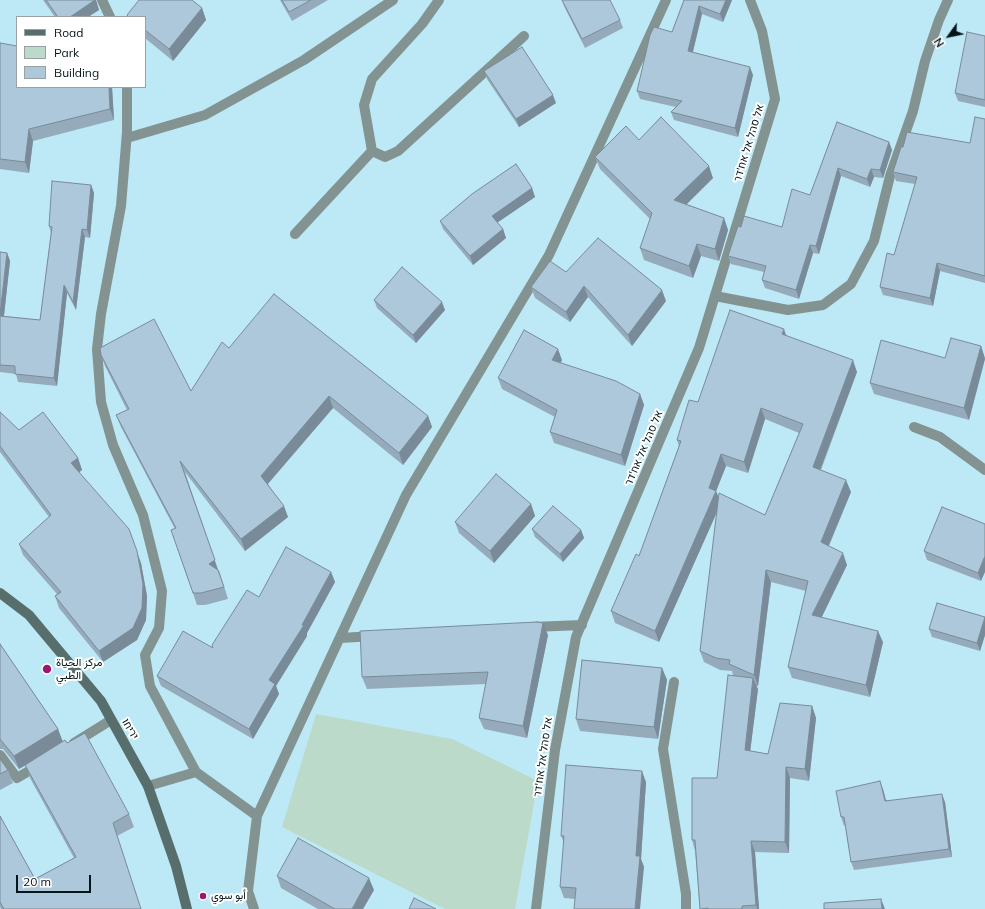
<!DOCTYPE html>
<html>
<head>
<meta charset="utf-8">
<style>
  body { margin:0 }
  #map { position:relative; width:985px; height:909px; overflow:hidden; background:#bce9f5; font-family:Mulish,sans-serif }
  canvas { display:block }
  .legend { position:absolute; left:16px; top:16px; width:130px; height:72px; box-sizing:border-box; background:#fff; border:1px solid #9ba1a3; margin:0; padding:5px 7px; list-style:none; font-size:12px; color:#041519 }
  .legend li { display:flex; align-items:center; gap:8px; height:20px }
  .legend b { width:20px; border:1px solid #9ba1a3 }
  .north { position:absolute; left:929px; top:16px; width:40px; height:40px; -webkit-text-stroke:3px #fff; paint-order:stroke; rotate:237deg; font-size:11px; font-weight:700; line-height:16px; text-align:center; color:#041519 }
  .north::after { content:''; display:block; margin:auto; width:14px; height:18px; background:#041519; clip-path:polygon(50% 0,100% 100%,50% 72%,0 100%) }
  .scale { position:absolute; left:16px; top:875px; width:75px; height:18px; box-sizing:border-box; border:2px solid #041519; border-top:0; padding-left:5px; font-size:12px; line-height:14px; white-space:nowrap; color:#041519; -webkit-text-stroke:3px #fff; paint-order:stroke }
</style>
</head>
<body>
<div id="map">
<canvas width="985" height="909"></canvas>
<ul class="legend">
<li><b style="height:5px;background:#576e6c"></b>Road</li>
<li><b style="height:11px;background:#bbdaca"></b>Park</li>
<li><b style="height:11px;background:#adc7db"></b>Building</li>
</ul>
<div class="north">N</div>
<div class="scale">20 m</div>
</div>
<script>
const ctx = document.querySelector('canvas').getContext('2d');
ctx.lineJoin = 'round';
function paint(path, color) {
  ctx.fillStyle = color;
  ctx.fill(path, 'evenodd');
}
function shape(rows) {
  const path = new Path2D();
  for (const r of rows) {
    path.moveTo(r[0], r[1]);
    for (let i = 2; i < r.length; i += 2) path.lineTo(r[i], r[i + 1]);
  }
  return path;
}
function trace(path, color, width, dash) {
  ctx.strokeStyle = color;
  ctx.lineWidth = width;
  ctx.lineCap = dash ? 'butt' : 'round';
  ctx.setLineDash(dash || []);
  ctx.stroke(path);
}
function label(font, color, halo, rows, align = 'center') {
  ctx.font = font + ' Mulish,Vazirmatn,Heebo,sans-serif';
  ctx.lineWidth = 4;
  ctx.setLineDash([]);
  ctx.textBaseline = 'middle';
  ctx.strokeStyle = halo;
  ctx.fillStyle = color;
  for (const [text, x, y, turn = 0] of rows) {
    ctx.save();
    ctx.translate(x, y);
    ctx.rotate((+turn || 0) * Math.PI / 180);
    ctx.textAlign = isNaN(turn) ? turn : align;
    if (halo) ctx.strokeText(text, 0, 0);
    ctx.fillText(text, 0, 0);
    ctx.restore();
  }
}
paint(shape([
  [316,714,452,739,538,781,515,909,445,909,282,827]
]), '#bbdaca');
trace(shape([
  [439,0,422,24,372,79,364,105,372,151,385,157,398,151,524,36],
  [295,234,372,151],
  [715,296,788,310,823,305,851,284,874,241,890,176,913,111,925,61,939,20,948,0]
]), '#839391', 10);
trace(shape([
  [102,0,110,17],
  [127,87,127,132,121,206,101,314,97,349,101,402,113,445,143,515,162,591,159,628,145,655,150,686,196,772],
  [127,138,205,115,304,60,393,0],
  [914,427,940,437,985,470],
  [532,627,582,625],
  [340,638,374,636],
  [674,682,663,749,686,894,686,909],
  [74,743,111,720],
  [0,755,17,778,39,765],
  [148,786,196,772,257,816,406,495,549,255,666,0],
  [254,909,248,891,257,816],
  [536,909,555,750,576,637,699,348,775,99,762,31,750,0]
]), '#839391', 10);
trace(shape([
  [0,593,29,615,101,701,148,786,176,866,187,909]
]), '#576e6c', 10);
paint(shape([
  [43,0,96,0,99,10,88,17,55,17],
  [280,0,328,0,292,21],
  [562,0,620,20,623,28,585,48,564,6],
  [684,0,732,0,723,22,702,14,693,52,753,75,738,137,674,120,671,112,676,107,640,99,637,91,672,32],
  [202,8,206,20,173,61,145,38,145,17,127,17,127,15],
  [985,36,985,107,958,101,955,93],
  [0,43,17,87,112,87,114,120,33,141,29,173,0,169],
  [484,71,556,103,519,127,487,79],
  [985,119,985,283,940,271,933,306,883,295,880,287,894,255,915,184,896,181,893,172,903,147,970,143],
  [837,122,889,142,892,150,883,178,874,177,870,187,841,176,819,254,813,253,799,299,765,288,762,280,764,272,731,264,728,256,741,227,782,227,810,195],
  [639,140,713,178,686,204,724,218,728,230,719,261,701,256,693,278,644,260,640,248,650,219,600,169,595,157],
  [91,185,94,193,90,238,85,237,76,310,67,293,57,386,18,382,16,374,0,372,0,252,7,253,10,261,4,316,40,320,51,233,49,226],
  [532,188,535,197,497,223,503,229,506,238,473,265,443,229,440,221],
  [566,272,666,301,632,346,588,297,570,322,535,298,531,287],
  [374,300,445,310,416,343,377,308],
  [786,335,857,372,821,470,851,492,829,546,847,565,821,618,883,642,870,697,792,678,788,667,806,591,771,582,758,686,756,686,758,689,750,751,768,754,812,706,816,718,809,781,790,778,789,853,755,852,759,909,700,909,695,851,692,840,717,778,733,675,732,671,720,670,704,662,700,651,717,512,659,642,615,623,611,611,639,556,679,446,677,440,698,402],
  [765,419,799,433,765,515,718,497,716,491,726,466,748,473],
  [981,346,985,358,969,420,874,394,870,383],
  [229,348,428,416,432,427,403,465,333,408,268,484,288,517,245,551,185,472,228,599,205,605,197,605,171,530,175,529,121,427,116,415,127,410,105,366,101,355,191,391],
  [562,360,561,363,640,394,644,405,625,466,554,443,550,432,555,417,502,389,498,378],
  [0,412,19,430,78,458,82,470,79,472,141,563,147,596,146,620,137,640,103,662,59,608,55,596,57,594,23,555,19,544,49,517,0,452],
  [531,504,535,516,494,563,459,533,455,522],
  [985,524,981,581,927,560,924,551],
  [532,529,581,530,584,538,563,562,535,537],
  [331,572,335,582,307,633,307,636,276,686,279,694,253,739,161,686,157,676,213,648,259,597],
  [985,617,985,635,980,651,932,637,929,629],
  [548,635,527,738,484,729,479,718,486,684,367,689,362,677],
  [0,644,58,729,62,742,67,743,129,814,134,827,117,836,141,909,1,909,0,907,0,816,35,879,74,858,30,778,26,765,19,769,3,749,0,749],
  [662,668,667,680,658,739,580,731,576,719],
  [0,759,8,770,13,783,0,790],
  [646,782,641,859,644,867,575,899,564,898,560,887,564,843,561,836],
  [883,789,886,800,945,802,952,857,854,870,851,862,845,825,844,826,841,817],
  [277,876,374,890,363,909,318,909,281,888]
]), '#95abbc');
paint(shape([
  [95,0,96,0,99,10,88,17,70,17],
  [726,0,732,0,723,22,720,14],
  [699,6,702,14,691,59,688,51],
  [202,8,206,20,173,61,169,49],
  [750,67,753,75,738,137,735,128],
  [109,87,112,87,114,120,110,109],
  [553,95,556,103,519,127,516,119],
  [29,129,33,141,29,173,25,162],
  [889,142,892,150,883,178,880,170],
  [709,166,713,178,679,212,674,200],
  [838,168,841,176,819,254,816,246],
  [871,169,874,177,870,187,867,179],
  [91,185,94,193,90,238,87,230],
  [532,188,535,197,495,224,492,216],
  [724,218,728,230,719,261,715,249],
  [82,229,85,237,76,310,73,302],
  [503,229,506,238,473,265,470,256],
  [697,244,701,256,693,278,689,266],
  [810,245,813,253,799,299,796,290],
  [7,253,10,261,3,324,0,316],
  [937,263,940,271,933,306,930,298],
  [64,285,67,293,57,386,54,378],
  [584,286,588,297,570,322,566,312],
  [662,290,666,301,632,346,628,335],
  [442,302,445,310,416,343,413,335],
  [784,329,788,341,782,334],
  [981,346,985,359,969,420,964,408],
  [558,349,562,360,556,371,552,360],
  [853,360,857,372,817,478,813,467],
  [640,394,644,405,625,466,621,455],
  [329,396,333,408,265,487,261,476],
  [761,408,765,419,748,473,744,462],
  [428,416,432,427,403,465,399,453],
  [721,454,726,466,715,494,716,491,721,503,659,642,655,631],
  [78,458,82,470,76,475,71,463],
  [180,461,228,599,219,571,209,564],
  [846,480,851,492,825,554,821,542],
  [531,504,535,516,494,563,490,551],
  [284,506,288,517,245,551,241,539],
  [129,529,141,563,147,596,146,620,137,640,103,662,99,651],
  [581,530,584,538,563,562,560,554],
  [843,553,847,565,817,627,812,615],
  [985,556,985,572,981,581,978,573],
  [766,570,771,582,758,686,754,675],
  [331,572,335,582,307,633,307,636,276,686,279,694,253,739,249,729,269,680,302,625],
  [985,617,985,635,980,651,977,643],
  [543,623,548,635,527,738,523,726],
  [878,631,883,642,870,697,866,685],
  [662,668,667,680,658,739,654,727],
  [753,678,758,689,749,761,745,750],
  [812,706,816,718,809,781,805,769],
  [58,729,63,742,19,769,14,756],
  [786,767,790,778,789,853,785,842],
  [642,771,646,782,641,859,644,867,640,909,635,909,636,856],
  [880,781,883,789,888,809,885,801],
  [942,794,945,802,952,857,949,849],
  [113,823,117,836,141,909],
  [751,841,755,852,759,909,757,909,756,905],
  [369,878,374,890,363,909,352,909],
  [881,899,885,909,882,909]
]), '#798b99');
const building = shape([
  [46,0,95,0,70,17,58,17,46,0],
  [139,0,192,0,202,8,169,49,145,30,145,17,129,17,127,15,139,0],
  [282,0,311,0,289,12,282,0],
  [562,0,610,0,620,20,582,39,562,0],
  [684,0,726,0,720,14,699,6,688,51,750,67,735,128,671,112,682,101,637,91,650,35,654,27,672,32,684,0],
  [967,32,985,36,985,100,955,93,967,32],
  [0,43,17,46,17,87,109,87,110,109,29,129,25,162,0,159,0,43],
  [522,47,553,95,516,119,484,71,522,47],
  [661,117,709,166,674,200,724,218,715,249,697,244,689,266,640,248,652,213,595,157,626,126,639,140,661,117],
  [975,117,985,119,985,276,937,263,930,298,880,287,887,253,894,255,917,177,893,172,901,147,903,147,907,132,970,143,975,117],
  [837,122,889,142,880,170,871,169,867,179,838,168,816,246,810,245,796,290,762,280,766,266,728,256,738,226,741,227,744,216,782,227,792,189,810,195,837,122],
  [516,164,532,188,492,216,503,229,470,256,440,221,472,194,516,164],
  [52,181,91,185,87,230,82,229,73,302,64,285,54,378,15,374,15,366,0,365,0,316,40,320,52,227,49,226,52,181],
  [598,238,662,290,628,335,584,286,566,312,531,287,550,261,566,272,598,238],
  [0,252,7,253,0,314,0,252],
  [402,267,442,302,413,335,374,300,402,267],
  [274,294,428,416,399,453,329,396,261,476,284,506,241,539,180,461,215,560,209,564,218,570,224,587,201,593,193,593,171,530,176,528,116,415,129,409,101,355,100,348,154,319,191,391,222,342,229,348,274,294],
  [730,310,784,329,782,334,853,360,813,467,846,480,821,542,843,553,812,615,878,631,866,685,788,667,808,581,766,570,754,675,729,664,730,660,716,658,700,651,719,493,765,515,803,424,761,408,744,462,721,454,709,488,716,491,655,631,611,611,636,554,639,556,681,441,677,440,689,400,698,402,730,310],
  [524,330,558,349,552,360,616,381,640,394,621,455,550,432,557,410,498,378,524,330],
  [951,338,981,346,964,408,870,383,881,340,945,358,951,338],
  [0,412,19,430,43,412,78,458,71,463,129,529,137,551,143,584,142,608,133,628,99,651,55,596,61,592,19,544,51,515,0,446,0,412],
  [496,474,531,504,490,551,455,522,496,474],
  [553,506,581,530,560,554,532,529,553,506],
  [942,507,985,524,985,556,978,573,924,551,942,507],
  [286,547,331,572,302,625,304,625,269,680,275,684,249,729,157,676,183,631,213,648,212,645,247,590,259,597,286,547],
  [937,603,985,617,977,643,929,629,937,603],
  [537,622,543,623,523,726,479,718,488,672,362,677,360,631,537,622],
  [0,644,58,729,14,756,0,739,0,644],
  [582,660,662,668,654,727,576,719,582,660],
  [728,675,753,678,745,750,768,754,780,703,812,706,805,769,786,767,785,842,751,841,756,905,742,906,742,909,708,909,708,908,700,909,695,840,692,840,692,778,717,778,728,675],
  [85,733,129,814,113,823,141,909,4,909,0,902,0,816,35,879,76,857,25,765,65,740,67,743,85,733],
  [0,759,8,770,0,774,0,759],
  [566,765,642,771,636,856,640,856,635,909,574,909,576,888,560,887,564,836,561,836,566,765],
  [880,781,885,801,942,794,949,849,851,862,844,817,841,817,836,791,880,781],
  [298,838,369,878,352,909,335,909,277,876,298,838],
  [414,898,436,909,409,909,414,898],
  [881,899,882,909,824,909,824,903,881,899]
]);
paint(building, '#adc7db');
trace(building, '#798b99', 1);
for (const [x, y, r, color] of [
  [47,669,5,"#971971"],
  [203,896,4,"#971971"]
]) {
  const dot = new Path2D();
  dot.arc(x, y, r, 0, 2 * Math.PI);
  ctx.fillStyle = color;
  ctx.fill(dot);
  trace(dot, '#fff', 1.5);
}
label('11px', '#041519', '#fff', [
  ["אל סהל אל אח'דר",749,143,-73],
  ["אל סהל אל אח'דר",644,448,-67],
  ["יריחו",130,729,60],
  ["אל סהל אל אח'דר",543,757,-82]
]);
label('11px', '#041519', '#fff', [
  ["مركز الحياة",56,663],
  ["الطبي",56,676],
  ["أبو سوي",211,896]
], 'left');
</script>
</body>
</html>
